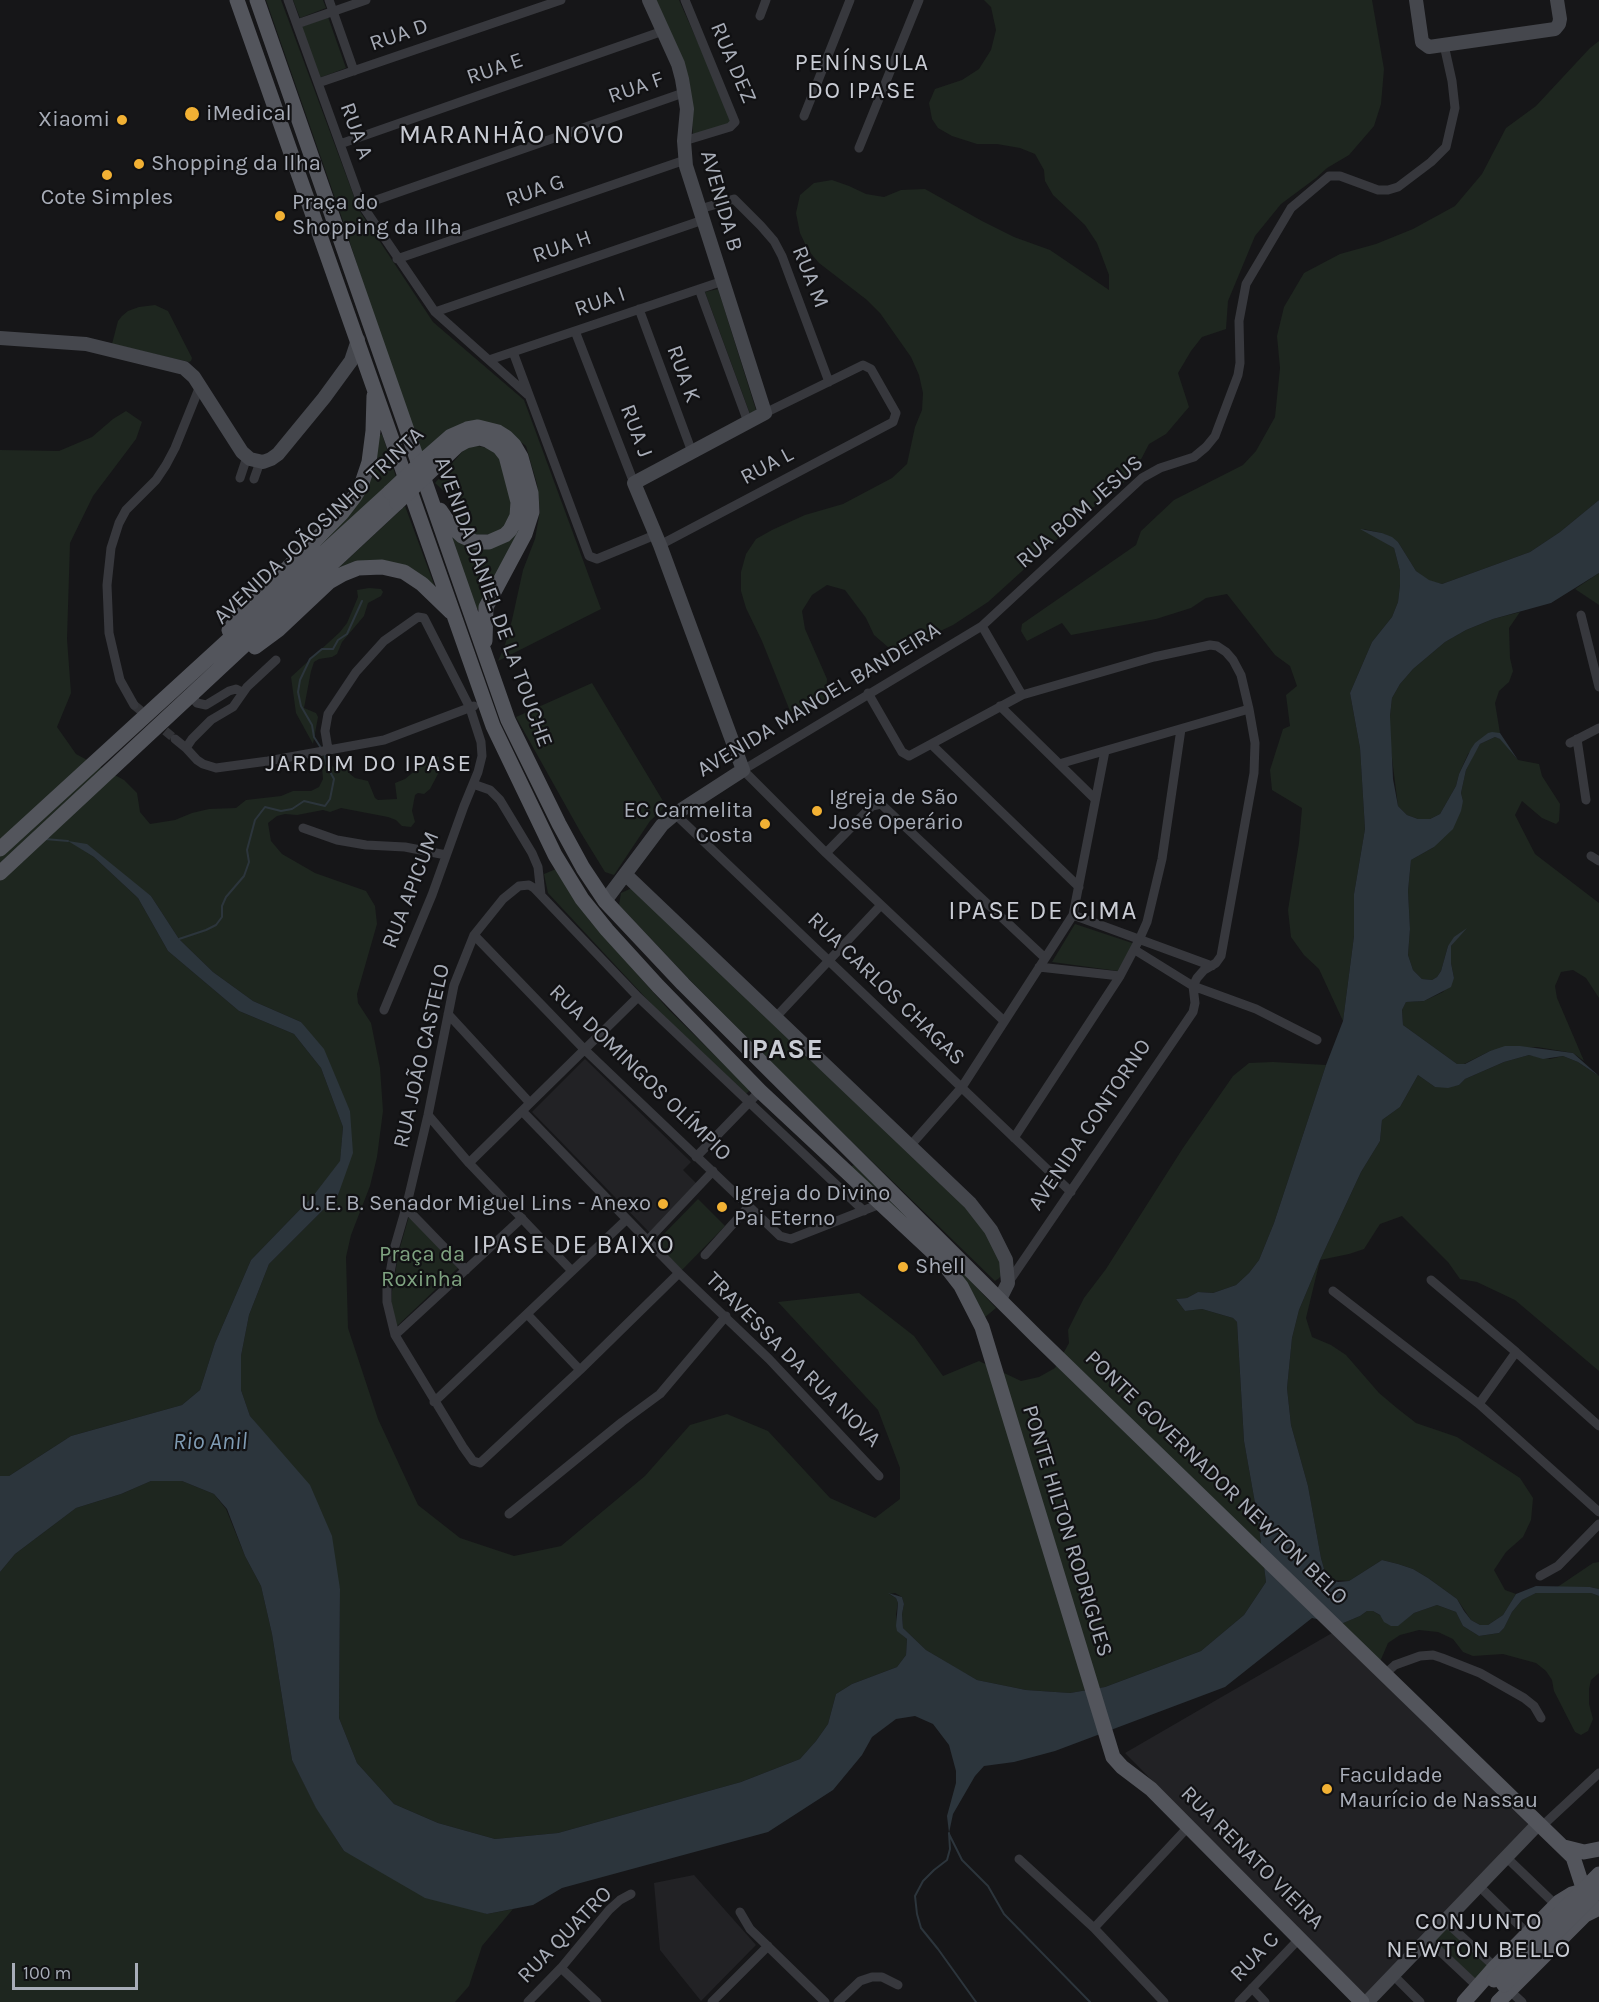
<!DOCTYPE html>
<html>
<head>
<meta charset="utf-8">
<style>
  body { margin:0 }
  #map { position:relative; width:1599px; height:2002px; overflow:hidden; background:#161618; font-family:Karla,sans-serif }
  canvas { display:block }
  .scale { position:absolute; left:12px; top:1963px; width:126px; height:27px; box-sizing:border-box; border:3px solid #a8adb8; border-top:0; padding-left:8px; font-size:18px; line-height:21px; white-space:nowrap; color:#a8adb8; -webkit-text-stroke:4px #111113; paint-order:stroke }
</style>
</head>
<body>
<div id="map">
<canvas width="1599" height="2002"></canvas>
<div class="scale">100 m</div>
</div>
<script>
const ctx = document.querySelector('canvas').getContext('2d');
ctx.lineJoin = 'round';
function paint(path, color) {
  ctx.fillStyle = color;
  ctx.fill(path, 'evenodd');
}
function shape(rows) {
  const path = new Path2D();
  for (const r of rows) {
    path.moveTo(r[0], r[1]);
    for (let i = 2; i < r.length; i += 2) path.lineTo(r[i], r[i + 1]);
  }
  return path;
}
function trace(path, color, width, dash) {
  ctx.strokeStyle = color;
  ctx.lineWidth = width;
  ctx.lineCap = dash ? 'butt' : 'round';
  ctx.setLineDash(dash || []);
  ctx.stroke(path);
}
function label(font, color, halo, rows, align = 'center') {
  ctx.font = font + ' Karla,sans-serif';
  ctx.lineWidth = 4.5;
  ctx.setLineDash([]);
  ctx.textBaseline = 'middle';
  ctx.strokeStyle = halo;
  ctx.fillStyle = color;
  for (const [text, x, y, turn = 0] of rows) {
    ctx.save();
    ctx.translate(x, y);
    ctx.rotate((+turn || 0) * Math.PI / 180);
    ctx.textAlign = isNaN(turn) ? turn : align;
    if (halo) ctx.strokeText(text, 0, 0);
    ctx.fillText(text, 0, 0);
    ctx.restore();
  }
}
paint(shape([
  [585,1059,691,1162,683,1170,697,1184,650,1233,532,1112],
  [1332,1633,1530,1826,1365,1996,1125,1753],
  [694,1875,756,1945,701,2001,660,1950,654,1883]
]), '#222225');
paint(shape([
  [266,0,281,0,359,210,433,322,524,400,601,609,498,661,505,645,512,620,523,570,535,539,540,511,537,484,526,446,498,425,420,459,342,218],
  [293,0,323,0,326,8,300,18],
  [654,0,679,0,734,124,693,134,689,80],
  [984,0,1372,0,1384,69,1381,104,1374,126,1349,155,1327,168,1316,178,1281,204,1255,236,1228,301,1226,329,1202,337,1191,351,1178,373,1189,407,1166,434,1149,444,1136,469,1117,490,1087,512,988,602,953,625,919,641,905,647,888,647,874,635,866,618,845,590,827,585,812,595,802,611,805,629,827,679,826,698,802,715,790,711,762,641,746,608,741,591,741,572,746,554,756,539,772,530,805,515,843,504,892,478,907,464,915,427,922,410,923,393,919,375,911,357,880,313,867,300,819,263,808,250,800,233,796,213,800,195,814,183,832,180,849,186,866,194,884,197,901,190,925,189,982,221,1014,237,1050,250,1109,290,1109,275,1097,243,1085,225,1053,195,1045,181,1044,170,1035,154,1020,148,997,144,977,144,952,136,938,128,932,119,929,103,935,89,962,80,979,69,991,50,996,30,991,7],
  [328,17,346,68,319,78,301,27],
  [1599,41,1599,500,1560,532,1530,552,1442,584,1429,581,1416,571,1398,542,1382,533,1363,529,1394,548,1400,571,1400,585,1398,602,1392,617,1372,642,1350,693,1360,748,1365,829,1354,894,1354,936,1343,1021,1319,969,1304,955,1291,937,1288,910,1299,843,1302,808,1272,790,1270,770,1283,729,1290,726,1286,695,1297,686,1290,666,1275,655,1227,594,1206,598,1191,608,1156,619,1071,635,1062,623,1027,641,1021,631,1022,624,1136,545,1141,531,1174,500,1243,465,1256,451,1275,417,1280,368,1277,336,1284,307,1304,273,1340,254,1376,244,1413,229,1455,206,1482,174,1506,128,1536,106,1590,48],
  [718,289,756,410,750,414,705,292],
  [155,305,168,311,192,358,191,361,189,362,112,344,118,321,122,316,128,311,139,307],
  [126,411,142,422,136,439,93,496,70,543,67,639,71,693,57,727,76,754,124,780,137,793,140,812,150,824,175,820,192,813,209,809,236,808,246,800,281,796,293,791,311,791,319,787,323,779,321,756,328,757,332,766,335,768,348,766,350,774,355,778,368,781,375,798,378,800,397,799,395,783,405,779,434,755,439,757,439,772,430,789,424,794,418,793,415,795,412,811,415,822,411,827,402,826,396,820,388,817,341,808,330,812,323,810,297,815,285,814,277,816,268,823,271,841,282,854,315,873,366,891,375,906,377,924,357,994,358,1003,371,1023,380,1068,383,1111,377,1157,370,1186,351,1235,346,1257,348,1328,378,1419,418,1505,460,1538,514,1556,561,1546,645,1476,690,1425,727,1414,768,1431,830,1498,875,1518,900,1499,900,1468,878,1410,778,1302,859,1293,914,1336,943,1376,979,1361,1021,1381,1039,1377,1055,1368,1069,1343,1068,1330,1084,1298,1106,1269,1183,1148,1233,1076,1249,1063,1273,1062,1326,1065,1274,1223,1259,1260,1249,1273,1236,1285,1213,1293,1198,1292,1187,1298,1176,1299,1185,1311,1202,1309,1233,1318,1237,1322,1244,1441,1258,1520,1266,1582,1244,1615,1201,1651,1105,1687,1070,1693,1026,1690,977,1680,956,1668,926,1650,903,1628,902,1614,904,1604,902,1597,895,1593,889,1594,896,1598,898,1603,896,1614,898,1631,907,1639,906,1655,897,1667,852,1684,836,1694,828,1724,816,1741,800,1759,741,1782,558,1833,495,1839,438,1823,394,1804,357,1763,339,1718,340,1589,275,1447,250,1416,241,1390,241,1356,249,1315,269,1264,338,1195,350,1111,301,1022,253,1001,213,972,179,939,151,896,70,841,94,857,138,898,168,951,239,1011,294,1034,321,1068,343,1127,340,1162,313,1196,251,1260,215,1343,200,1390,182,1405,71,1436,9,1476,0,1476,0,450,59,451,92,437,113,419],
  [382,434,396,477,321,553,315,547,343,519,376,437],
  [472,445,488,448,500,455,513,499,511,521,497,534,476,535,458,525,449,496,435,483,462,452],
  [405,506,435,587,414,573,332,574],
  [527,515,481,609,475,609,451,538,454,536,478,547],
  [1599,573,1599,605,1575,589],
  [369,588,381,589,383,592,381,596,368,603,364,616,342,642,337,654,332,657,319,659,314,662,311,671,304,708,316,713,318,717,313,744,296,713,291,677,340,632,347,623,358,597,357,590],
  [1520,612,1509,628,1510,658,1513,671,1509,682,1499,691,1495,703,1500,733,1488,733,1468,754,1459,774,1456,786,1440,814,1430,819,1418,819,1407,815,1398,806,1390,742,1390,716,1392,698,1400,684,1413,669,1445,642,1466,630,1493,619],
  [592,683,666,806,650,821,614,875,605,872,581,833,516,717],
  [1495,737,1501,739,1518,760,1539,764,1542,776,1560,804,1559,821,1556,824,1542,818,1522,801,1515,815,1535,854,1599,903,1599,998,1586,978,1573,970,1561,972,1555,986,1557,998,1584,1061,1573,1053,1537,1047,1490,1051,1464,1064,1457,1064,1403,1025,1402,1010,1406,1002,1424,1001,1443,992,1454,978,1451,963,1451,946,1463,931,1448,946,1441,971,1437,977,1432,980,1422,979,1413,970,1408,955,1410,929,1408,891,1411,860,1434,847,1463,801,1461,793,1466,770,1475,752,1480,744],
  [556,869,590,921,669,1010,750,1090,746,1094,657,1010,548,893,544,874],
  [632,888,970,1209,988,1234,1002,1265,1001,1276,998,1279,995,1281,810,1101,687,977,619,905,621,893],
  [1075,924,1135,944,1118,971,1052,962],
  [1529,1055,1550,1059,1563,1056,1578,1062,1599,1076,1599,1371,1515,1300,1477,1282,1460,1279,1448,1262,1402,1216,1380,1224,1364,1249,1349,1254,1320,1260,1306,1318,1312,1337,1331,1345,1346,1355,1379,1393,1398,1409,1416,1423,1457,1437,1520,1478,1533,1498,1531,1520,1523,1537,1506,1552,1494,1570,1505,1590,1516,1594,1503,1615,1488,1625,1480,1625,1471,1620,1457,1599,1428,1578,1413,1569,1398,1564,1382,1560,1349,1581,1331,1580,1325,1572,1321,1558,1308,1486,1291,1425,1287,1388,1292,1338,1299,1310,1320,1260,1361,1172,1380,1141,1382,1120,1400,1107,1418,1075,1435,1087,1459,1085,1465,1079,1504,1062],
  [854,1165,965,1275,996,1308,984,1318,847,1168],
  [698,1199,725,1226,682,1270,655,1243],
  [409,1216,458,1268,396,1327,391,1309,392,1291,399,1251],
  [151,1481,182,1481,214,1494,226,1509,245,1556,261,1586,272,1634,292,1760,316,1807,344,1851,487,1914,513,1909,482,1946,469,1986,455,2002,0,2002,0,1572,15,1554,76,1508,121,1494],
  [1599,1562,1599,1589,1590,1587,1556,1588,1593,1563],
  [1536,1593,1591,1593,1599,1596,1599,1673,1591,1680,1589,1689,1589,1704,1593,1719,1588,1731,1581,1735,1575,1732,1554,1691,1552,1680,1546,1671,1536,1663,1503,1654,1473,1656,1463,1652,1453,1639,1438,1632,1419,1630,1400,1635,1388,1643,1379,1664,1341,1624,1360,1616,1367,1611,1373,1611,1397,1626,1414,1613,1437,1605,1456,1612,1463,1626,1479,1636,1499,1633,1504,1628,1512,1612,1522,1600],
  [1447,1927,1489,1967,1477,1981,1434,1941]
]), '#1e261f');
paint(shape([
  [1599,500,1599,573,1551,603,1493,619,1466,630,1445,642,1413,669,1400,684,1392,698,1390,716,1393,779,1398,806,1407,815,1418,819,1430,819,1440,814,1456,786,1459,774,1471,749,1475,743,1488,733,1492,732,1500,733,1518,760,1500,739,1495,737,1480,744,1466,770,1461,793,1463,801,1461,811,1453,829,1434,847,1411,860,1408,891,1410,929,1408,955,1413,970,1422,979,1432,980,1437,977,1441,971,1448,946,1454,937,1467,928,1451,946,1451,963,1454,978,1451,987,1424,1001,1406,1002,1402,1010,1403,1025,1457,1064,1465,1064,1490,1051,1505,1046,1520,1046,1573,1053,1599,1076,1578,1062,1563,1056,1543,1059,1529,1055,1504,1062,1465,1079,1459,1085,1448,1088,1435,1087,1418,1075,1400,1107,1382,1120,1380,1141,1361,1172,1320,1260,1299,1310,1292,1338,1287,1388,1291,1425,1308,1486,1321,1558,1325,1572,1331,1580,1338,1582,1349,1581,1382,1560,1398,1564,1413,1569,1428,1578,1457,1599,1464,1611,1471,1620,1480,1625,1488,1625,1503,1615,1516,1594,1536,1586,1590,1587,1599,1589,1599,1596,1591,1593,1536,1593,1522,1600,1512,1612,1504,1628,1499,1633,1479,1636,1463,1626,1456,1612,1437,1605,1414,1613,1398,1626,1391,1626,1384,1622,1380,1615,1373,1611,1367,1611,1360,1616,1341,1624,1312,1618,1225,1687,1055,1751,1014,1762,984,1766,975,1776,953,1814,949,1833,947,1816,956,1783,956,1771,949,1745,933,1724,915,1716,896,1719,872,1737,862,1755,833,1790,768,1832,562,1888,533,1905,487,1914,425,1898,344,1851,316,1808,292,1760,272,1634,261,1586,245,1556,227,1509,214,1494,182,1481,151,1481,121,1494,76,1508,15,1554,0,1572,0,1476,9,1476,71,1436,182,1405,200,1390,215,1343,251,1260,313,1196,340,1161,343,1127,321,1068,294,1034,239,1011,168,951,138,898,94,857,68,841,87,844,151,896,179,939,213,972,253,1001,301,1022,324,1049,350,1111,353,1153,338,1195,269,1264,249,1315,241,1356,241,1390,250,1416,310,1485,332,1536,340,1589,339,1718,357,1763,394,1804,438,1823,495,1839,558,1833,741,1782,800,1759,816,1741,828,1724,836,1694,852,1684,897,1667,906,1655,907,1639,897,1631,896,1626,898,1603,896,1598,888,1593,902,1597,904,1604,902,1614,903,1628,926,1650,977,1680,1026,1690,1070,1693,1105,1687,1201,1651,1244,1615,1266,1582,1258,1520,1244,1441,1237,1322,1233,1318,1202,1309,1185,1311,1176,1299,1187,1298,1198,1292,1213,1293,1236,1285,1249,1273,1259,1260,1274,1223,1326,1065,1343,1021,1354,936,1354,894,1365,829,1360,748,1350,693,1372,642,1392,617,1398,602,1400,585,1400,571,1394,548,1360,529,1382,533,1392,537,1398,542,1416,571,1429,580,1442,584,1530,552,1560,532]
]), '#2c353c');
trace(shape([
  [321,748,314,737,312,725,301,706,298,692,300,680,310,659,322,649,333,649,338,640,347,634,362,601],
  [45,839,68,841],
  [179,939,206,930,216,925,222,917,222,906,226,897,244,876,249,862,247,850,255,820,265,807,281,811,292,809,304,801,325,806,330,799,334,779,327,766,324,753],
  [949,1833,950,1849,947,1860,934,1870,923,1881,915,1896,917,1914,921,1928,938,1949,976,2002],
  [949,1834,962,1860,988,1886,1004,1914,1090,2002]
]), '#2c353c', 2);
trace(shape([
  [134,705,175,739]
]), '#333438', 9, [9, 4.5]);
trace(shape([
  [288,0,362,205,435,312,528,395],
  [329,0,354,71],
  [760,16,766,0],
  [297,24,366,0],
  [318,83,561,0],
  [804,116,850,0],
  [684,141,730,127,735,122,685,0],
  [340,144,663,31],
  [859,148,919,0],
  [362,205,686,92],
  [700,209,734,199,761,226,774,241,782,256,829,382],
  [397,259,685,160],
  [699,289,748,422],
  [639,309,692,452],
  [435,312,703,220],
  [575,331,634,483],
  [513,352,589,556,597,559,655,535],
  [489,360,723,281],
  [240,478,247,457],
  [254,479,260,462],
  [660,545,893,422,896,413,871,369,863,365,765,413],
  [1581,615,1599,687],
  [982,626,1022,695],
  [276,660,247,687,233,707,211,720,192,739,186,748,197,760,203,764,216,768,268,761,384,740,474,706],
  [868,693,902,752,909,756,1022,695,1154,657,1210,645,1217,646,1226,652,1233,660,1241,675,1249,709,1255,743,1254,773,1221,956,1216,963,1204,970,1197,978,1193,986,1195,1003,1193,1012,1008,1283],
  [191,696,197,703,206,705,229,691,236,689,242,692],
  [134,705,120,680,109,633,107,585,111,548,119,523,126,510,156,480,166,465,175,448,200,386],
  [1000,706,1095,799],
  [175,739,186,748],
  [1577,739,1586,800],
  [1570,743,1599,728],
  [932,745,1079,887],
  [328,749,325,731,328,714,356,672,384,641,418,617,424,618,470,708,481,742,482,756,478,772,464,806,432,895,384,1010],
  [1059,764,1249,709],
  [473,784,490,790,500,800,532,853,538,867,541,895],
  [675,814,1071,1192],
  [303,828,337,840,366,845,405,847,446,855],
  [826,853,872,806,881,804,1045,958],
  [1591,856,1599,861],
  [1073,915,1212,966],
  [474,935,585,1050,780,1236,791,1239,880,1204],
  [1135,950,1193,986,1256,1009,1317,1040],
  [1039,967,1120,976],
  [448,1014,530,1103],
  [775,1018,881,905],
  [1004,1021,826,853,743,770,982,626,1142,478,1160,468,1194,457,1206,447,1215,436,1238,375,1240,363,1239,321,1246,284,1291,208,1329,176,1340,176,1378,190,1388,190,1398,187,1431,162,1446,147,1455,108,1452,81,1444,45],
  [522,1111,679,1273,769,1359,879,1476],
  [428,1115,469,1163,572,1271],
  [1014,1138,1120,976,1139,940,1147,922,1162,859,1181,729],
  [910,1146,962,1087,1073,915,1105,751],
  [696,1157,760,1091],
  [469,1163,638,997],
  [406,1208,466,1270],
  [647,1241,713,1171],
  [705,1255,749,1206],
  [679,1273,580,1370,480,1463,473,1461,463,1447,395,1335,387,1302,387,1289,395,1246,406,1208,428,1115,454,985,474,935,503,899,519,886,529,885,534,888,638,997,864,1211],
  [1431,1280,1516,1352,1599,1426],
  [1333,1291,1479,1404,1599,1512],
  [527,1314,580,1370],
  [395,1335,522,1218],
  [434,1402,627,1219],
  [1479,1404,1516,1352],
  [509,1514,622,1422,660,1394,726,1316],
  [1540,1576,1558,1566,1599,1524],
  [1385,1674,1395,1665,1420,1656,1433,1655,1442,1658,1480,1673,1524,1698,1534,1706,1541,1718],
  [1541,1827,1599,1773],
  [1506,1857,1556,1905],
  [1019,1859,1094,1928,1164,2002],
  [1479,1886,1528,1934],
  [740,1912,750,1929,825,2002],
  [1445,1921,1495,1967],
  [1094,1928,1189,1826],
  [1427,1939,1477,1986],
  [561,1968,597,2002],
  [1393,1975,1420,2002],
  [1252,1988,1265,2002],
  [1510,1991,1522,2002],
  [528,2002,561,1968,609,1910,620,1900,631,1894],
  [712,2002,768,1946],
  [838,2002,860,1981,872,1977,882,1977,898,1985],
  [1239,2002,1299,1939]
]), '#37383d', 9);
trace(shape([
  [1416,0,1422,42,1429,47,1555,29,1559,24,1560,19,1557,0],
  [0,338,86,344,184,368,194,377,242,452,250,459,263,462,271,459,278,454,324,398,351,361,358,340],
  [625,874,970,1203,991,1230,1006,1260,1008,1283,1000,1299],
  [605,901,662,825,675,814,743,770,660,545,634,483,765,413,686,166,684,141,687,109,682,79,678,64,649,0],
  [1367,2002,1538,1824]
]), '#45474d', 14);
trace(shape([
  [237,0,493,726,555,855,582,899,607,930,658,986,760,1091,940,1259,961,1286,982,1327,1113,1757,1122,1767,1151,1789,1362,2002],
  [257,0,508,720,559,824,583,868,605,901,683,984,1036,1336,1573,1857,1587,1900,1586,1911,1581,1919],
  [427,457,451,436,467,429,478,427,498,432,506,437,514,445,521,457,531,493,532,512,525,534,486,607,485,641],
  [434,468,457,446,466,441,480,438,487,440,499,447,506,456,518,502,517,516,510,530,505,535,489,542,475,542,462,536,451,526,440,510],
  [229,630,240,616,342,513,355,496,361,486,369,462,373,431,374,396],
  [255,647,278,630,329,582,343,574,358,568,382,567,404,572,422,584,451,612],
  [0,849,390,492],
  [0,873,397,503],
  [1564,1847,1584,1852,1599,1849],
  [1464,2002,1495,1967,1559,1902,1572,1894,1579,1892,1584,1894],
  [1498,2002,1585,1915,1599,1908]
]), '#53555c', 15);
trace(shape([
  [390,492,427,457],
  [397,503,434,468],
  [1494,1980,1599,1874],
  [1504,1985,1599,1890]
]), '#53555c', 15);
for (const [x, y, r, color] of [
  [192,114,8,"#f2b134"],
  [122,120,6,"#f2b134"],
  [139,164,6,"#f2b134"],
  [107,175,6,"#f2b134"],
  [280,216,6,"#f2b134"],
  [817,811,6,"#f2b134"],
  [765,824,6,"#f2b134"],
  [663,1204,6,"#f2b134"],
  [722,1207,6,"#f2b134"],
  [903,1267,6,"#f2b134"],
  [1327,1789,6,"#f2b134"]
]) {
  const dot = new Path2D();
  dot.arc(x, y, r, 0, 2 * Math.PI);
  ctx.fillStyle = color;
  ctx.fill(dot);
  trace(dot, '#111113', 2);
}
label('22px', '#a8adb8', '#111113', [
  ["RUA D",399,35,-19],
  ["RUA DEZ",733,63,67],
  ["RUA E",495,69,-19],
  ["RUA F",636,88,-19],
  ["RUA A",356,131,70],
  ["RUA G",535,191,-19],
  ["AVENIDA B",721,201,74],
  ["RUA H",562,247,-19],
  ["RUA M",810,277,68],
  ["RUA I",600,302,-19],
  ["RUA K",683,374,70],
  ["RUA J",636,431,69],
  ["RUA L",767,466,-28],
  ["RUA BOM JESUS",1080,512,-41],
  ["AVENIDA JOÃOSINHO TRINTA",319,526,-43],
  ["AVENIDA DANIEL DE LA TOUCHE",493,602,70],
  ["AVENIDA MANOEL BANDEIRA",819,700,-31],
  ["RUA APICUM",411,890,-69],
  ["RUA CARLOS CHAGAS",886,989,44],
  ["RUA JOÃO CASTELO",422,1056,-77],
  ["RUA DOMINGOS OLÍMPIO",640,1073,44],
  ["AVENIDA CONTORNO",1090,1125,-56],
  ["TRAVESSA DA RUA NOVA",793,1360,45],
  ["PONTE GOVERNADOR NEWTON BELO",1216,1478,44],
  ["PONTE HILTON RODRIGUES",1067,1531,73],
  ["RUA RENATO VIEIRA",1252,1858,45],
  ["RUA QUATRO",565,1935,-46],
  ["RUA C",1255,1957,-46]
]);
label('22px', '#a8adb8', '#111113', [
  ["iMedical",206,114],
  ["Xiaomi",110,120,"right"],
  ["Shopping da Ilha",151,164],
  ["Cote Simples",107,198,"center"],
  ["Praça do",292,203],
  ["Shopping da Ilha",292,228],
  ["Igreja de São",829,798],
  ["José Operário",829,823],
  ["EC Carmelita",753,811,"right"],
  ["Costa",753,836,"right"],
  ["Igreja do Divino",734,1194],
  ["Pai Eterno",734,1219],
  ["U. E. B. Senador Miguel Lins - Anexo",651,1204,"right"],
  ["Shell",915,1267],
  ["Faculdade",1339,1776],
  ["Maurício de Nassau",1339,1801]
], 'left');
label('22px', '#7fa381', '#111113', [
  ["Praça da",422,1255],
  ["Roxinha",422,1280]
]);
ctx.letterSpacing = '1.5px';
label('24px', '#c9ccd4', '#111113', [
  ["PENÍNSULA",862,63],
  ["DO IPASE",862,91],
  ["JARDIM DO IPASE",369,764],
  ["CONJUNTO",1479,1922],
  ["NEWTON BELLO",1479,1950]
]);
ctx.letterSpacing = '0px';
label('italic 24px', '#7f9bb3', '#111113', [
  ["Rio Anil",210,1442]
]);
ctx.letterSpacing = '1.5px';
label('26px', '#c9ccd4', '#111113', [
  ["MARANHÃO NOVO",512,136],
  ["IPASE DE CIMA",1043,912],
  ["IPASE DE BAIXO",574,1246]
]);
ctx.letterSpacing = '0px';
ctx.letterSpacing = '1.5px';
label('bold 28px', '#c9ccd4', '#111113', [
  ["IPASE",783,1050]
]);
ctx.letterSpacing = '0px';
</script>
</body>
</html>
